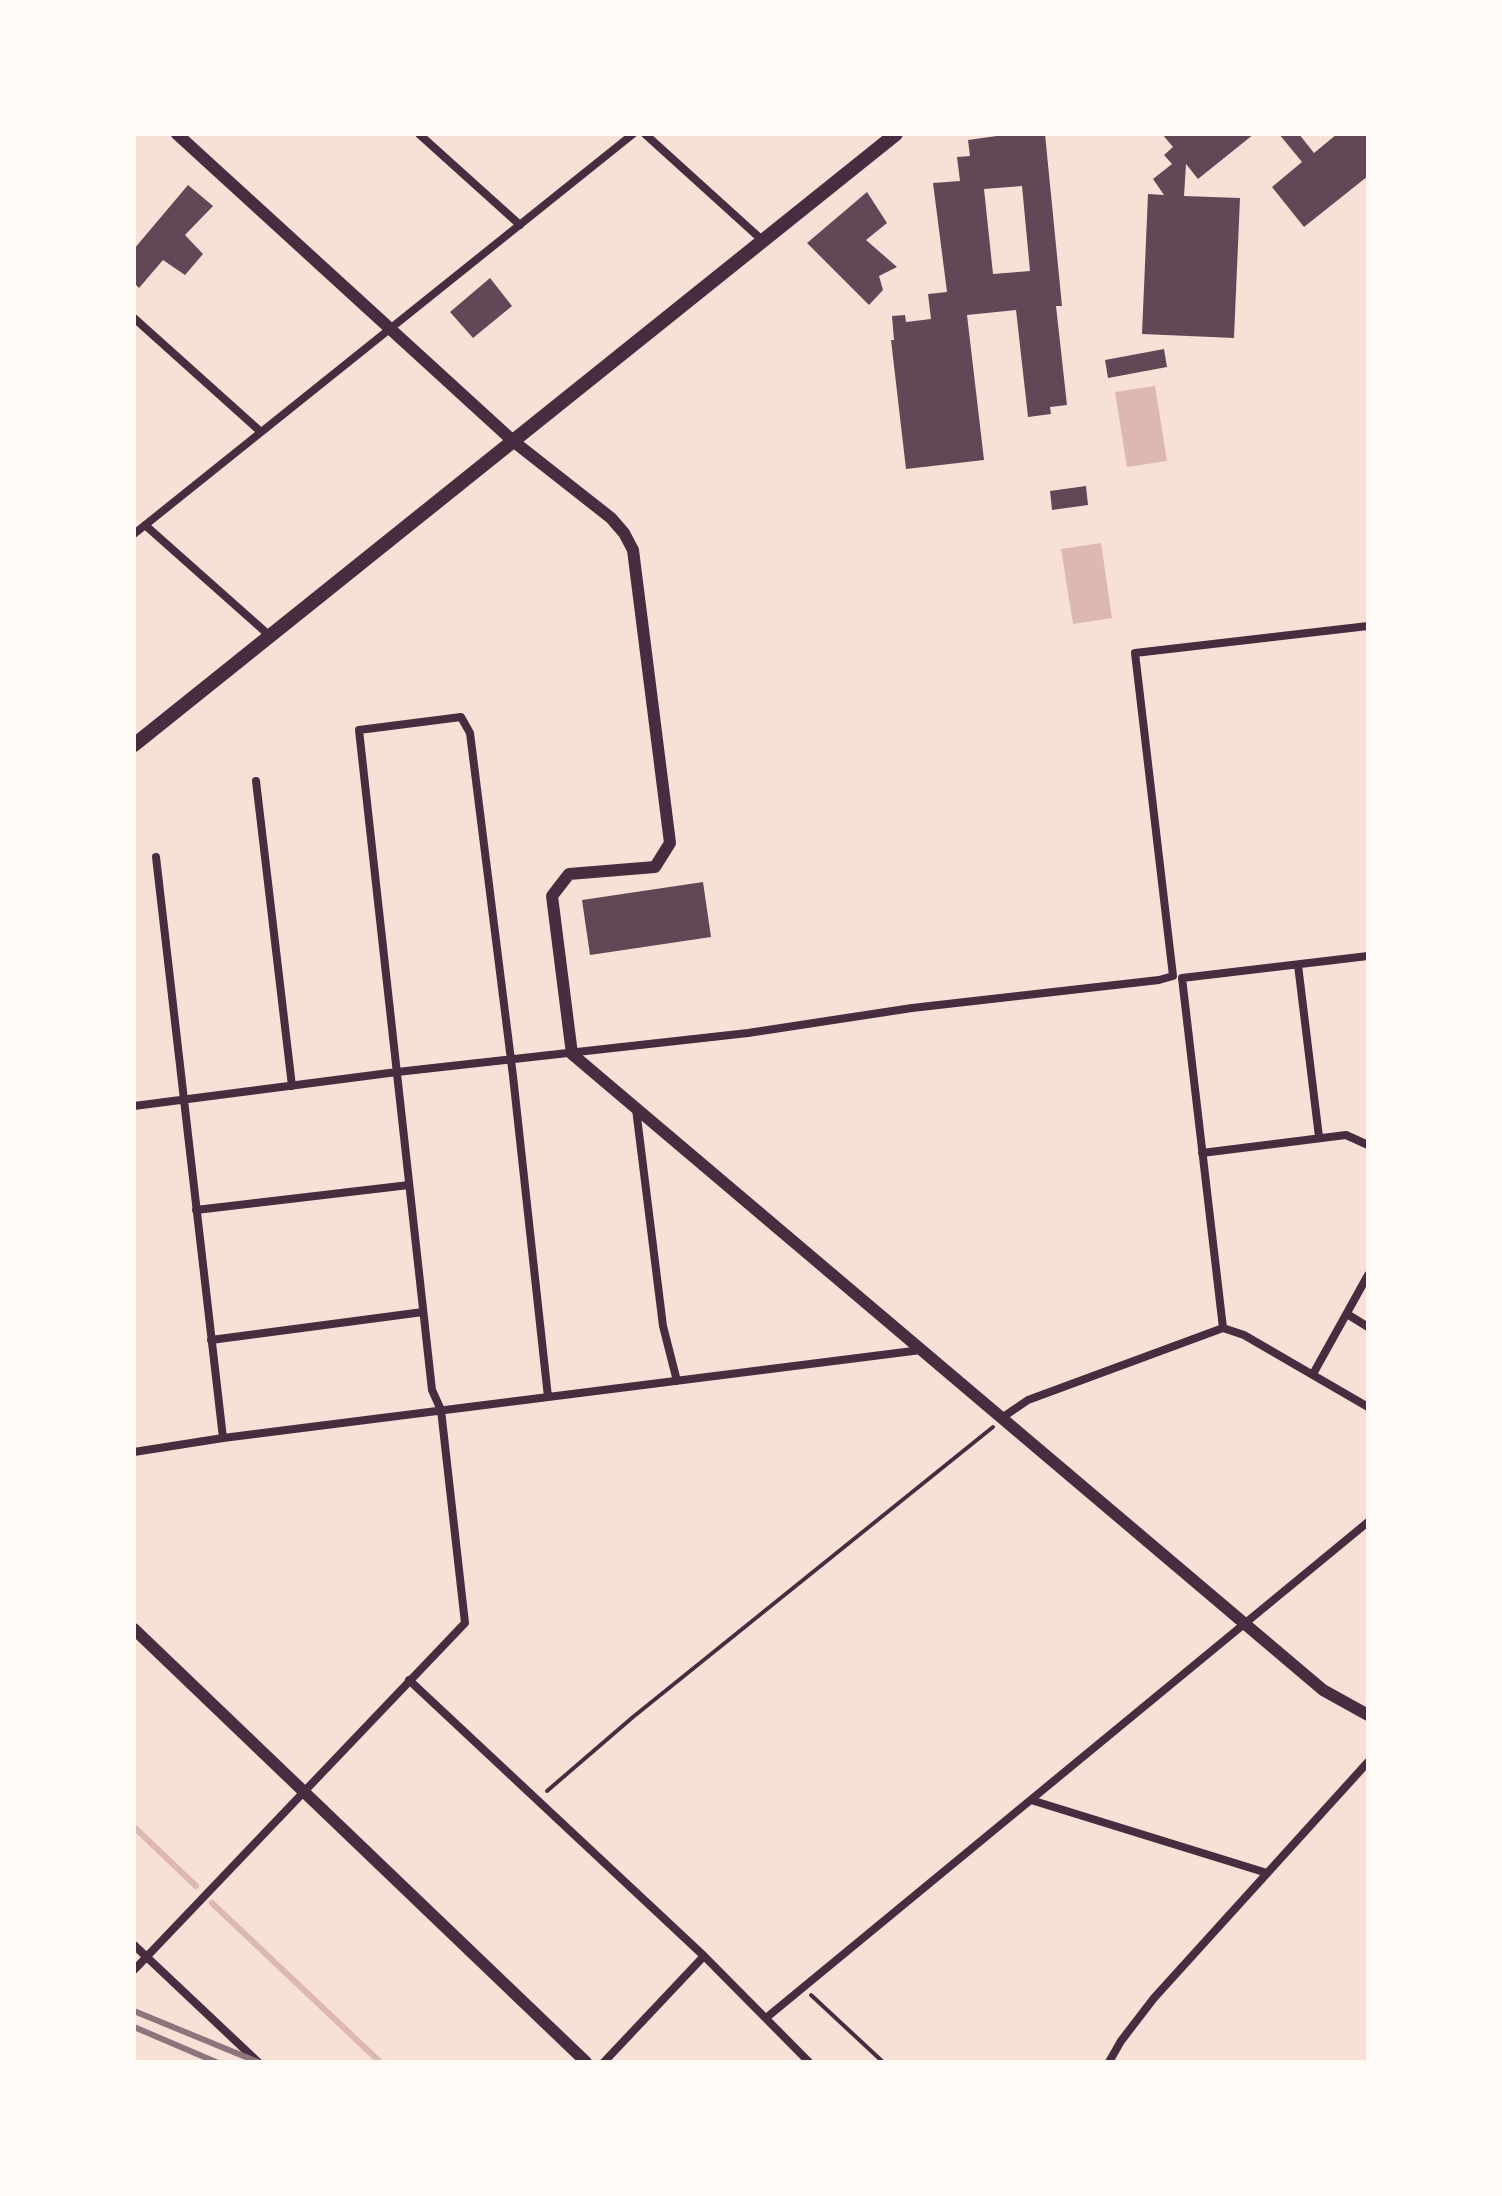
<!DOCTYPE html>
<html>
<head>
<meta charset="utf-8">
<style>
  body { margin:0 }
  #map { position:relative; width:1502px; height:2196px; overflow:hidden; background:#f7e1d7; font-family:"Varela Round",sans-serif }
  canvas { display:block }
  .frame { position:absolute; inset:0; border:136px solid #fffaf5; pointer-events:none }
</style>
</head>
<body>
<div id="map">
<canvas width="1502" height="2196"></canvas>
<div class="frame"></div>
</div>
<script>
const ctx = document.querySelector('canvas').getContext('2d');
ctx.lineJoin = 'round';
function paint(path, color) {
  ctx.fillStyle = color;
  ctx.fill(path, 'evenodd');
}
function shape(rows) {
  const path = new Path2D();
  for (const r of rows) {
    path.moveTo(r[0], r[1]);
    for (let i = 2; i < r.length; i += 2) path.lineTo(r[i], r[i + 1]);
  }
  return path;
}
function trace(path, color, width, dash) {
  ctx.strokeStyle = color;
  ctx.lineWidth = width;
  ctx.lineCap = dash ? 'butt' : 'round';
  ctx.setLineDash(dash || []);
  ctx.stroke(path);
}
paint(shape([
  [1155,386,1167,461,1127,467,1115,392],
  [1101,543,1112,618,1073,624,1061,549]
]), '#dcb8b0');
trace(shape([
  [134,1827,196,1886],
  [212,1903,380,2062]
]), '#dcb8b0', 6);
paint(shape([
  [1011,134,1045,134,1062,306,1056,306,1067,405,1050,407,1051,414,1028,417,1016,310,967,315,984,460,906,469,891,340,894,340,892,316,905,315,906,322,931,319,928,294,947,292,933,183,960,181,957,157,970,156,968,140],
  [1022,186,1030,271,993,274,984,189],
  [1162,134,1254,134,1198,179,1186,164,1184,196,1240,198,1234,338,1142,334,1148,194,1164,195,1153,179,1172,164,1164,155,1173,147],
  [1279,134,1299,134,1314,153,1337,134,1368,134,1368,176,1304,227,1272,187,1302,162],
  [188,185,213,206,185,235,203,254,185,275,163,260,139,288,134,283,134,249],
  [867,192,887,223,866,240,897,267,879,276,883,290,869,305,807,243],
  [490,278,512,306,473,338,450,312],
  [1164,349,1167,367,1108,378,1105,360],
  [1086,486,1088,505,1052,510,1050,491],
  [703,882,711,937,590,955,582,900]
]), '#644757');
trace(shape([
  [547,1791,633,1717,993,1427],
  [811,1995,883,2062]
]), '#4a2c40', 4);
trace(shape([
  [419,134,520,225],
  [645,134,762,240],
  [134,318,261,432],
  [145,525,270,636],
  [134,534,633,134],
  [256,781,292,1086],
  [156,857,223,1438],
  [1298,965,1319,1137],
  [134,1106,397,1072,748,1033,912,1008,1159,980,1173,976,1135,653,1368,626],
  [636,1109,663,1326,677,1381],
  [1202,1153,1346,1135,1368,1145],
  [196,1210,409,1185],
  [1347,1314,1368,1327],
  [1223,1328,1182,978,1368,956],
  [211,1340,423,1312],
  [1313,1374,1368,1275],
  [1003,1417,1028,1400,1223,1328,1244,1335,1368,1407],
  [134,1452,223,1438,921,1350],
  [409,1680,704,1956,809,2062],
  [1031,1800,1267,1873],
  [134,1945,258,2062],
  [134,1970,465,1623,441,1410,432,1390,359,730,461,717,470,733,513,1076,548,1397],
  [766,2018,1368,1522],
  [604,2062,704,1956],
  [1109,2062,1121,2041,1154,1998,1368,1762]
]), '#4a2c40', 8);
trace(shape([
  [177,134,513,441,611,518,624,533,633,550,670,843,655,867,569,874,552,896,572,1054,1323,1690,1368,1715],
  [134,1629,586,2062]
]), '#4a2c40', 12);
trace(shape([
  [134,745,896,134]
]), '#4a2c40', 14);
trace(shape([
  [134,2011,258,2062],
  [134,2027,216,2062]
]), '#8f747c', 6);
</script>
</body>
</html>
